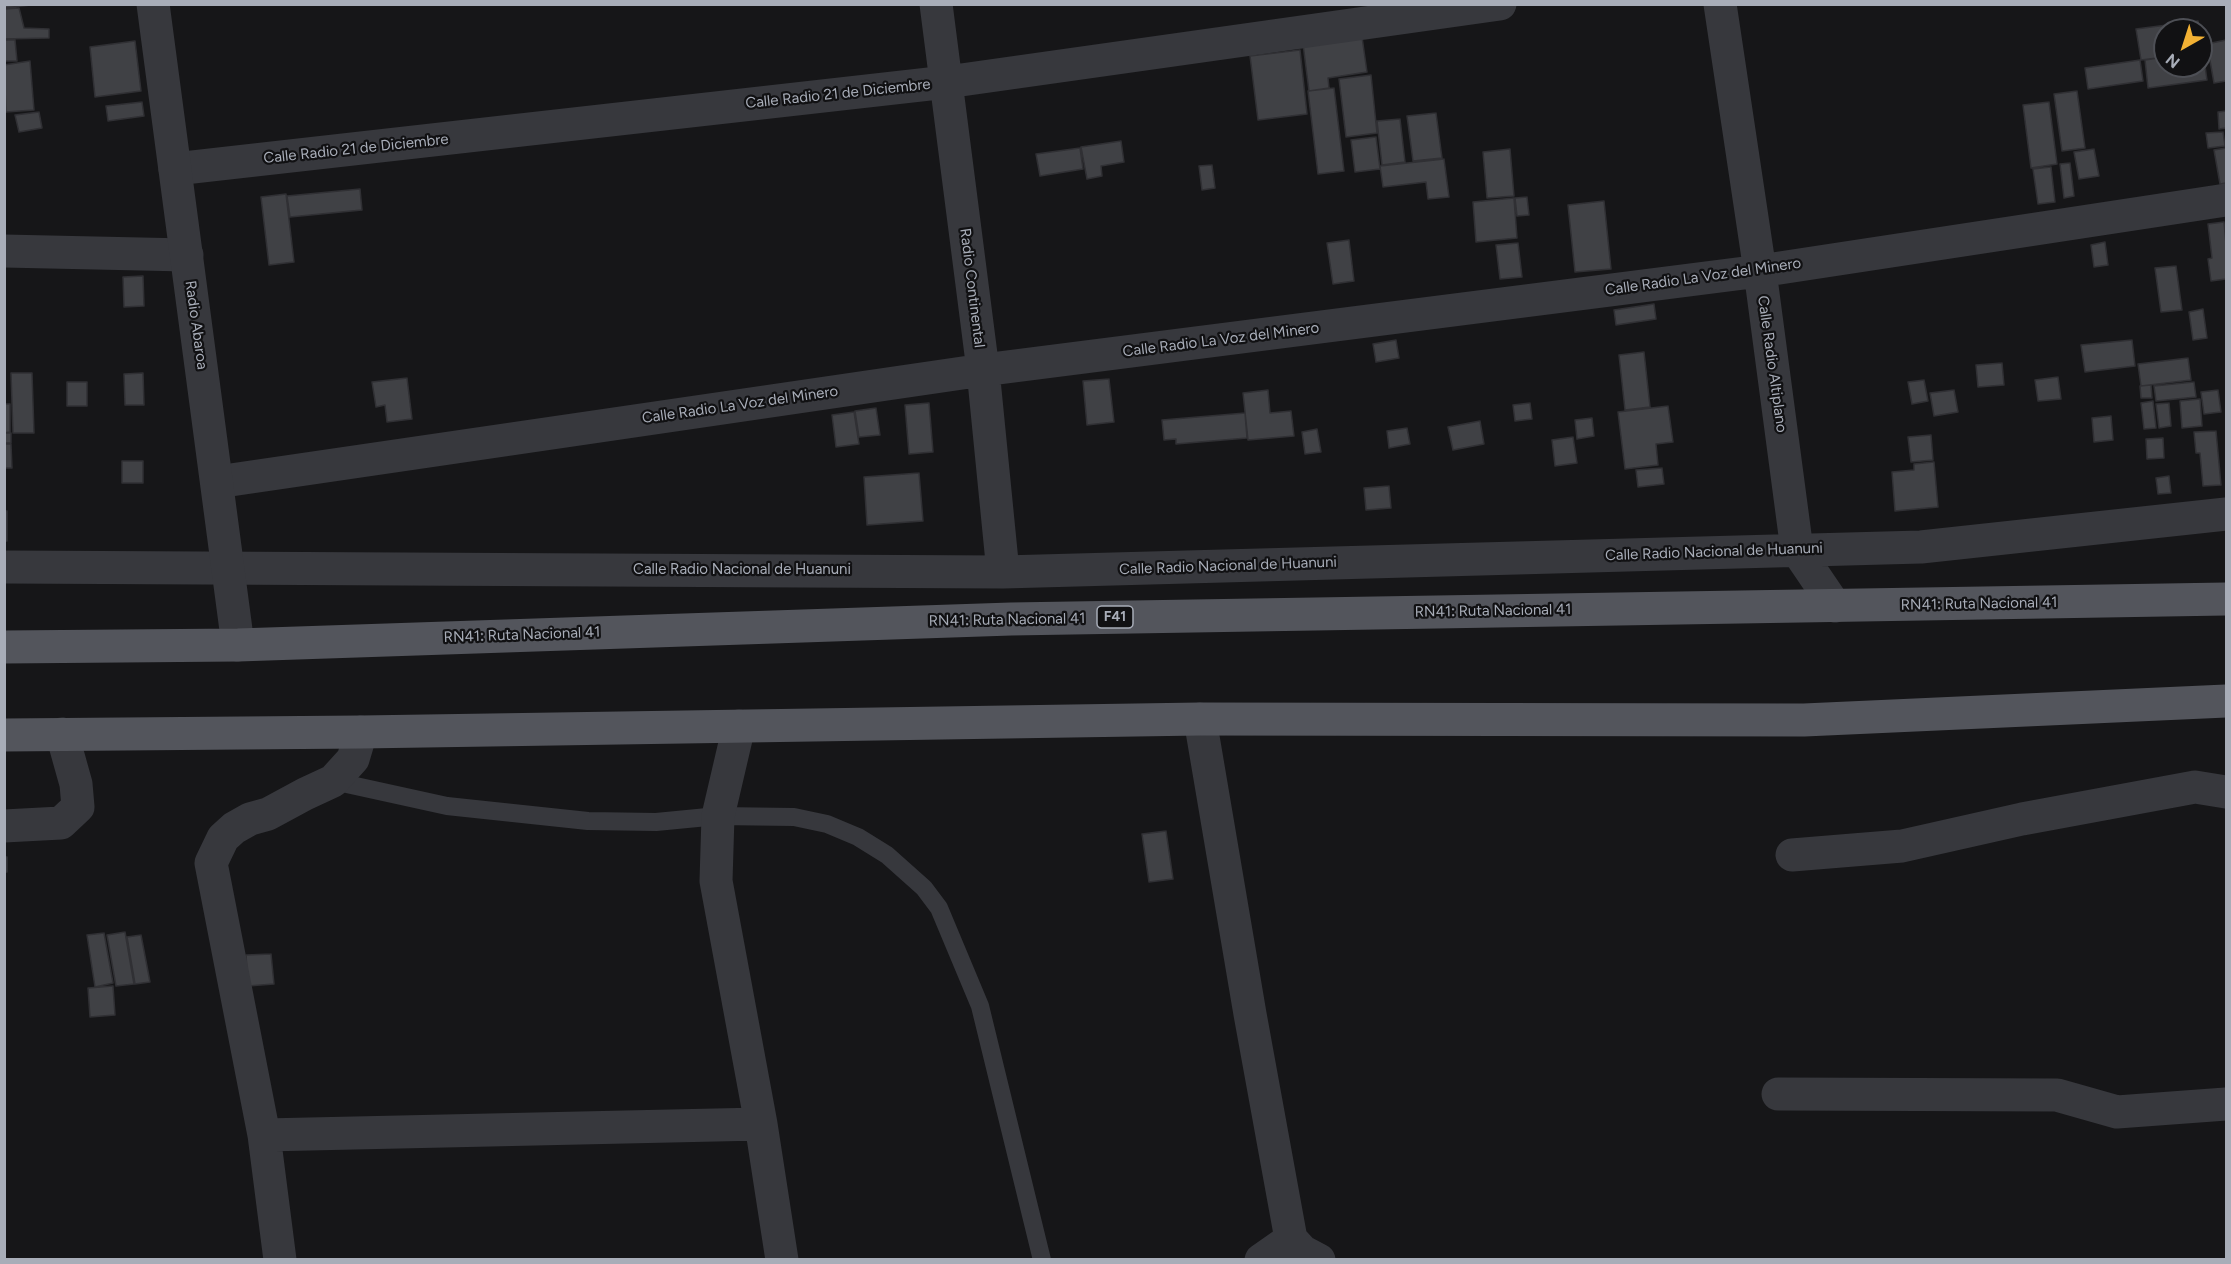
<!DOCTYPE html>
<html>
<head>
<meta charset="utf-8">
<style>
  body { margin:0 }
  #map { position:relative; width:2231px; height:1264px; overflow:hidden; background:#161618; font-family:Figtree,sans-serif }
  canvas { display:block }
  .frame { position:absolute; inset:0; border:6px solid #a8adb8; pointer-events:none }
  .north { position:absolute; left:2153px; top:18px; width:60px; height:60px; box-sizing:border-box; background:#111113; border:2px solid #4d4f55; border-radius:50%; rotate:219deg; font-size:16px; font-weight:700; line-height:24px; text-align:center; color:#a8adb8 }
  .north::after { content:''; display:block; margin:auto; width:21px; height:27px; background:#f2b134; clip-path:polygon(50% 0,100% 100%,50% 72%,0 100%) }
</style>
</head>
<body>
<div id="map">
<canvas width="2231" height="1264"></canvas>
<div class="frame"></div>
<div class="north">N</div>
</div>
<script>
const ctx = document.querySelector('canvas').getContext('2d');
ctx.lineJoin = 'round';
function paint(path, color) {
  ctx.fillStyle = color;
  ctx.fill(path, 'evenodd');
}
function shape(rows) {
  const path = new Path2D();
  for (const r of rows) {
    path.moveTo(r[0], r[1]);
    for (let i = 2; i < r.length; i += 2) path.lineTo(r[i], r[i + 1]);
  }
  return path;
}
function trace(path, color, width, dash) {
  ctx.strokeStyle = color;
  ctx.lineWidth = width;
  ctx.lineCap = dash ? 'butt' : 'round';
  ctx.setLineDash(dash || []);
  ctx.stroke(path);
}
function label(font, color, halo, rows, align = 'center') {
  ctx.font = font + ' Figtree,sans-serif';
  ctx.lineWidth = 4.5;
  ctx.setLineDash([]);
  ctx.textBaseline = 'middle';
  ctx.strokeStyle = halo;
  ctx.fillStyle = color;
  for (const [text, x, y, turn = 0] of rows) {
    ctx.save();
    ctx.translate(x, y);
    ctx.rotate((+turn || 0) * Math.PI / 180);
    ctx.textAlign = isNaN(turn) ? turn : align;
    if (halo) ctx.strokeText(text, 0, 0);
    ctx.fillText(text, 0, 0);
    ctx.restore();
  }
}
const building = shape([
  [4,4,40,4,4,8,4,4],
  [19,8,24,28,49,29,49,38,4,39,4,9,19,8],
  [2198,21,2199,30,2165,30,2165,57,2141,60,2136,29,2198,21],
  [1362,37,1367,72,1328,78,1329,88,1309,91,1303,44,1362,37],
  [4,40,15,40,17,61,4,61,4,40],
  [2226,40,2226,81,2214,83,2207,44,2226,40],
  [135,41,141,91,95,97,90,47,135,41],
  [1300,50,1307,114,1258,120,1250,56,1300,50],
  [2201,52,2203,52,2207,80,2148,88,2145,60,2165,57,2165,66,2201,66,2201,52],
  [2140,60,2143,81,2088,89,2085,68,2140,60],
  [30,61,34,110,6,112,4,65,30,61],
  [1371,75,1377,133,1346,137,1339,79,1371,75],
  [1334,88,1344,171,1318,174,1308,91,1334,88],
  [2077,91,2085,148,2062,151,2054,94,2077,91],
  [142,102,144,116,108,121,106,106,142,102],
  [2049,102,2057,164,2031,168,2023,105,2049,102],
  [2226,111,2226,128,2219,129,2218,112,2226,111],
  [39,112,42,128,19,132,15,115,39,112],
  [1436,113,1442,158,1413,161,1407,116,1436,113],
  [1400,119,1405,162,1382,165,1377,121,1400,119],
  [2223,132,2225,146,2208,148,2206,133,2223,132],
  [1376,137,1380,169,1355,172,1351,140,1376,137],
  [1121,141,1124,162,1101,166,1102,176,1087,179,1081,147,1121,141],
  [1080,148,1083,169,1040,176,1036,154,1080,148],
  [2226,148,2226,183,2220,184,2214,150,2226,148],
  [1510,149,1514,196,1487,198,1483,152,1510,149],
  [2094,149,2099,176,2079,179,2074,152,2094,149],
  [1444,159,1449,197,1428,199,1426,182,1383,187,1380,166,1444,159],
  [2070,163,2074,196,2064,198,2060,164,2070,163],
  [1212,165,1215,188,1202,190,1199,166,1212,165],
  [2051,167,2055,202,2038,204,2033,169,2051,167],
  [360,189,362,210,290,217,287,196,360,189],
  [286,194,294,262,269,265,261,197,286,194],
  [1527,197,1529,215,1517,216,1515,198,1527,197],
  [1514,198,1517,238,1476,242,1473,202,1514,198],
  [1604,201,1611,269,1575,272,1568,205,1604,201],
  [2224,222,2226,244,2226,279,2211,281,2208,259,2212,258,2208,224,2224,222],
  [1349,240,1354,281,1333,284,1327,243,1349,240],
  [2105,242,2108,265,2094,267,2091,245,2105,242],
  [1518,243,1522,277,1500,279,1496,245,1518,243],
  [2176,266,2182,310,2161,312,2155,268,2176,266],
  [143,276,144,306,124,307,123,277,143,276],
  [1654,304,1656,319,1616,325,1614,310,1654,304],
  [2203,309,2207,338,2193,340,2189,312,2203,309],
  [1396,340,1399,358,1376,362,1373,344,1396,340],
  [2132,340,2135,366,2085,372,2081,345,2132,340],
  [1644,352,1650,407,1625,410,1619,355,1644,352],
  [2188,358,2191,380,2141,386,2138,364,2188,358],
  [2002,363,2004,385,1978,387,1976,365,2002,363],
  [11,373,32,373,34,433,13,433,11,373],
  [143,373,144,405,125,405,124,374,143,373],
  [2058,377,2061,399,2038,401,2035,380,2058,377],
  [407,378,412,419,387,422,385,405,376,407,372,382,407,378],
  [1109,379,1114,422,1087,425,1083,381,1109,379],
  [1924,380,1928,401,1912,404,1908,382,1924,380],
  [67,382,87,382,87,406,67,406,67,382],
  [2194,382,2196,397,2156,401,2154,386,2194,382],
  [2151,385,2152,398,2141,398,2140,386,2151,385],
  [1268,390,1270,413,1291,411,1294,436,1248,440,1243,393,1268,390],
  [1954,390,1958,412,1934,416,1930,393,1954,390],
  [2218,390,2221,412,2204,414,2201,392,2218,390],
  [2200,399,2202,426,2182,428,2180,401,2200,399],
  [2153,401,2156,428,2144,429,2141,403,2153,401],
  [929,403,933,452,909,454,905,405,929,403],
  [1530,403,1532,419,1515,421,1513,405,1530,403],
  [2169,403,2171,426,2159,428,2156,404,2169,403],
  [4,404,10,404,10,432,4,433,4,404],
  [1668,406,1673,442,1656,444,1658,465,1625,469,1618,412,1668,406],
  [876,408,880,435,859,437,855,411,876,408],
  [854,412,859,444,836,447,832,415,854,412],
  [1245,413,1247,438,1176,444,1176,439,1164,440,1162,420,1245,413],
  [2111,416,2113,440,2094,442,2092,418,2111,416],
  [1592,418,1594,436,1577,439,1575,420,1592,418],
  [1480,421,1484,444,1453,450,1448,427,1480,421],
  [1407,428,1410,444,1389,448,1387,431,1407,428],
  [1317,429,1321,452,1305,454,1302,432,1317,429],
  [2216,431,2221,485,2203,486,2200,453,2196,453,2194,432,2216,431],
  [4,433,11,433,11,443,4,443,4,433],
  [1931,435,1933,460,1911,462,1908,437,1931,435],
  [1573,437,1577,463,1555,466,1552,440,1573,437],
  [2163,438,2164,458,2147,459,2146,439,2163,438],
  [4,444,11,444,12,468,4,468,4,444],
  [122,461,143,461,143,483,122,483,122,461],
  [1934,462,1938,507,1895,511,1892,472,1914,470,1914,464,1934,462],
  [1662,468,1664,484,1638,487,1636,470,1662,468],
  [919,473,923,521,867,525,864,477,919,473],
  [2169,476,2171,493,2158,494,2156,478,2169,476],
  [1389,486,1391,508,1366,510,1364,488,1389,486],
  [4,511,7,511,7,541,4,541,4,511],
  [1166,831,1173,879,1149,882,1142,834,1166,831],
  [4,857,7,857,7,872,4,872,4,857],
  [125,932,134,984,116,986,107,935,125,932],
  [104,933,113,983,95,987,87,935,104,933],
  [141,935,150,982,135,984,127,937,141,935],
  [271,954,274,984,248,986,246,955,271,954],
  [113,986,115,1015,90,1017,88,988,113,986]
]);
paint(building, '#404145');
trace(building, '#303034', 1.5);
trace(shape([
  [333,781,447,806,588,821,656,822,718,816,794,817,827,824,858,837,887,855,924,888,939,908,980,1006,1042,1260]
]), '#37383d', 18);
trace(shape([
  [936,4,983,370,1003,572],
  [1720,4,1760,271,1797,550,1835,606],
  [175,169,947,82,1500,4],
  [4,251,187,255],
  [217,482,983,370,1760,271,2226,200],
  [4,567,1003,572,1921,547,2226,514],
  [1200,719,1250,1014,1291,1239,1302,1251,1319,1260],
  [739,726,718,816,716,881,761,1124,782,1260],
  [4,826,61,823,78,807,76,784,62,734],
  [1792,855,1902,846,2022,819,2195,787,2226,792],
  [1778,1094,2057,1095,2117,1112,2226,1104],
  [264,1135,761,1124],
  [280,1260,264,1135,211,863,223,838,234,828,250,819,268,814,305,794,333,781,353,759,361,732],
  [1261,1260,1291,1239]
]), '#37383d', 33);
trace(shape([
  [153,4,238,645]
]), '#37383d', 33);
trace(shape([
  [4,647,238,645,1011,619,2226,599],
  [4,735,361,732,1200,719,1804,720,2226,701]
]), '#53555c', 33);
for (const [x, y, w] of [
  [1115,617,36]
]) {
  const box = new Path2D();
  box.roundRect(x - w / 2, y - 11, w, 22, 4.5);
  ctx.fillStyle = '#111113';
  ctx.fill(box);
  trace(box, '#a8adb8', 1.5);
}
label('bold 14px', '#a8adb8', null, [
  ["F41",1115,617]
]);
label('15px', '#a8adb8', '#111113', [
  ["Calle Radio 21 de Diciembre",838,94,-6],
  ["Calle Radio 21 de Diciembre",356,149,-6],
  ["Calle Radio La Voz del Minero",1703,277,-8],
  ["Radio Continental",972,288,83],
  ["Radio Abaroa",196,325,82],
  ["Calle Radio La Voz del Minero",1221,340,-7],
  ["Calle Radio Altiplano",1772,364,82],
  ["Calle Radio La Voz del Minero",740,405,-8],
  ["Calle Radio Nacional de Huanuni",1714,552,-2],
  ["Calle Radio Nacional de Huanuni",1228,566,-2],
  ["Calle Radio Nacional de Huanuni",742,570],
  ["RN41: Ruta Nacional 41",1979,604,-1],
  ["RN41: Ruta Nacional 41",1493,611,-1],
  ["RN41: Ruta Nacional 41",1007,620,-1],
  ["RN41: Ruta Nacional 41",522,635,-2]
]);
</script>
</body>
</html>
